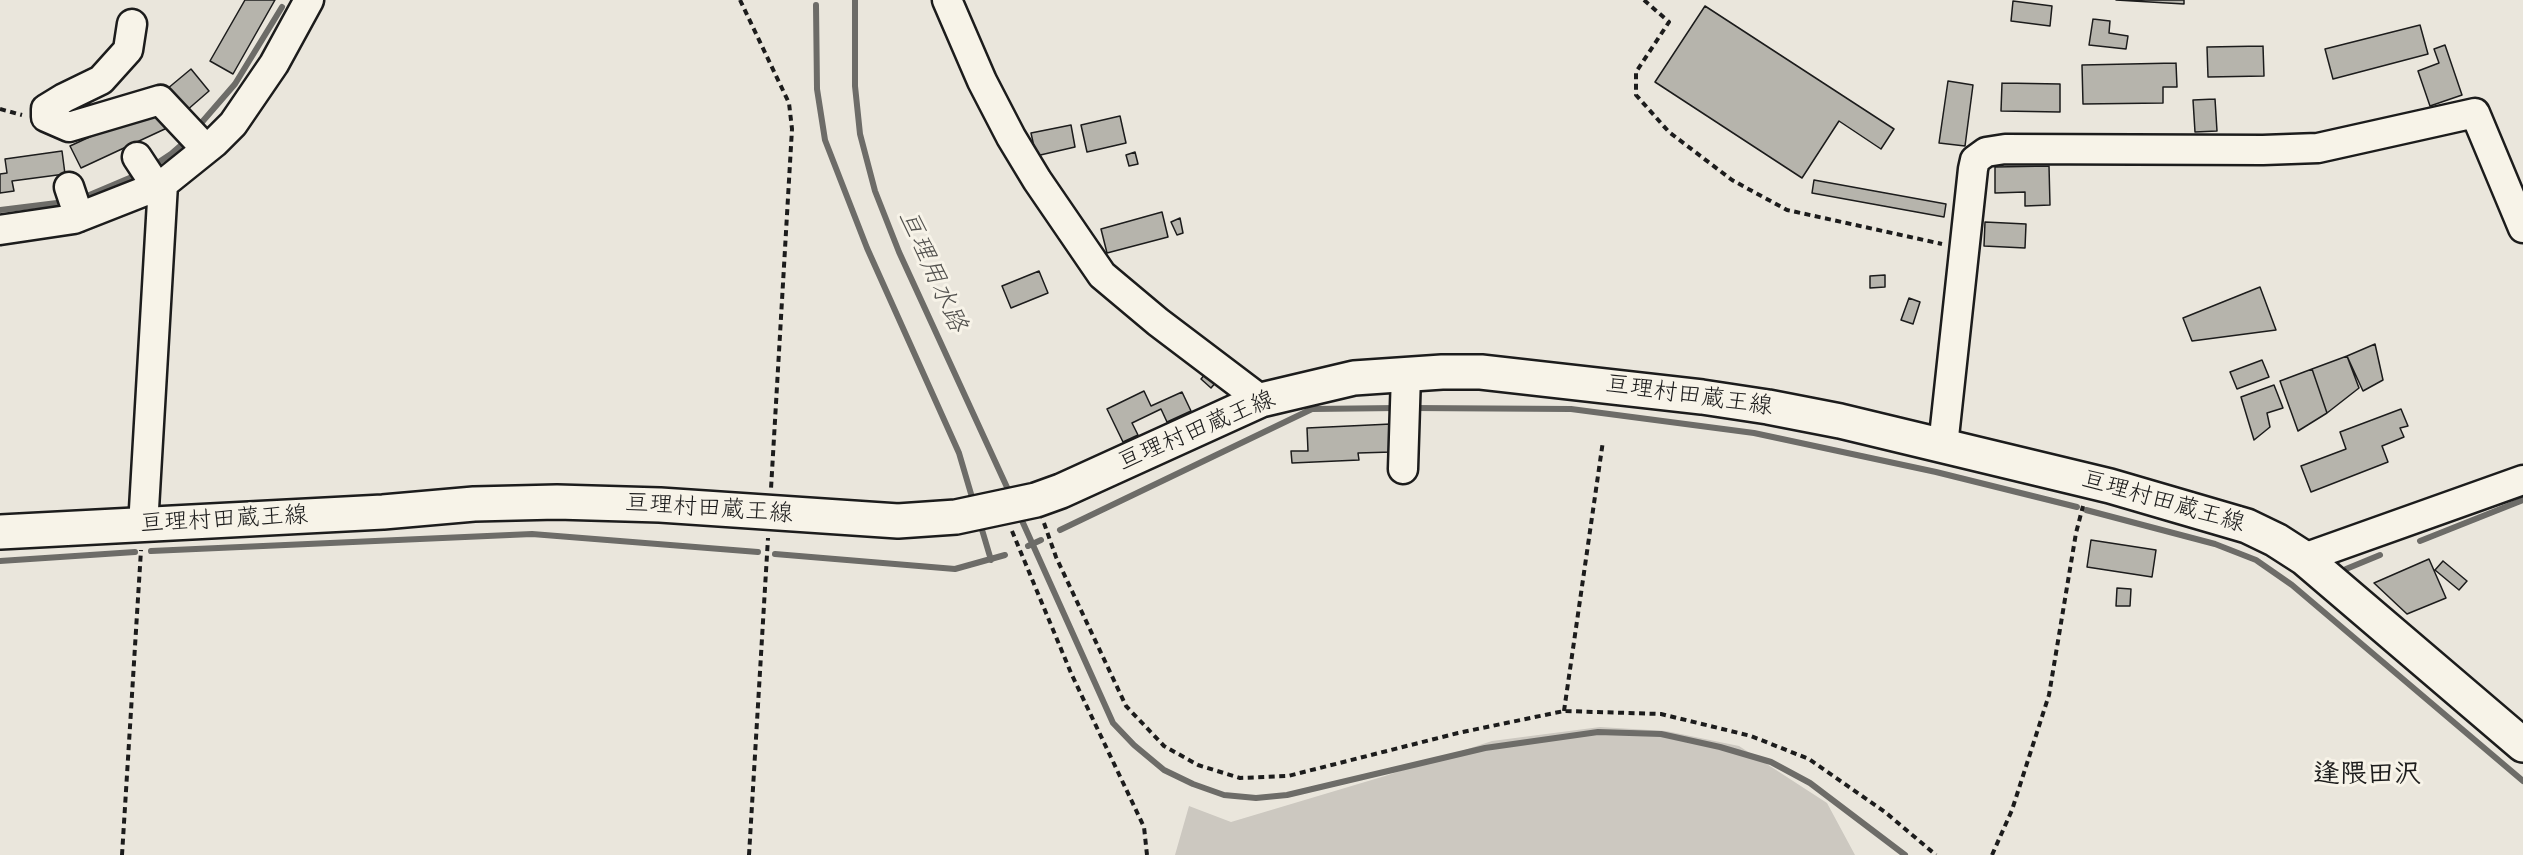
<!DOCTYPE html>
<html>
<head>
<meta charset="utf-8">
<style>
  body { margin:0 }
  canvas { display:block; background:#eae6dc }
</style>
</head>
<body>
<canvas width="2523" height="855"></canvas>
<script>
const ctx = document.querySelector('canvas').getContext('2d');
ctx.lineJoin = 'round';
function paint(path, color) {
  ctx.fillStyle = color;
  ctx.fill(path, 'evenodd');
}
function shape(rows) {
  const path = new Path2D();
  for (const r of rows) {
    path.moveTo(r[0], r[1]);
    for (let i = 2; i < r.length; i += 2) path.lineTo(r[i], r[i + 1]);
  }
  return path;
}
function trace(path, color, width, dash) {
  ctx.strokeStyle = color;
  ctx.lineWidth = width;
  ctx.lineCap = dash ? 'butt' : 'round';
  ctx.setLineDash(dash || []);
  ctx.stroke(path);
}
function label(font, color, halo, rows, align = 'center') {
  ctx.font = font + ' Mynerve,"Klee One",sans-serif';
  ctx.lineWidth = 6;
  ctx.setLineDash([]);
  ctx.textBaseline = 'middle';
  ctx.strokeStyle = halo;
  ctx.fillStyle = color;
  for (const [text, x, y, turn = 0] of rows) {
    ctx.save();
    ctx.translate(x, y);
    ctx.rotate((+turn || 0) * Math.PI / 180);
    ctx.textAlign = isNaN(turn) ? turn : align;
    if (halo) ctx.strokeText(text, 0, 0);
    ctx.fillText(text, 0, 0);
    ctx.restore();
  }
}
paint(shape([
  [1600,727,1666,731,1739,746,1827,803,1855,855,1175,855,1189,806,1231,822,1385,776,1492,741]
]), '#ccc8c0');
trace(shape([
  [855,0,855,86,860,134,875,191,899,252,1011,496],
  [816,5,817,89,825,140,867,248,959,453,974,504],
  [196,129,235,84,282,7],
  [153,166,171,154,186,141],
  [80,199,139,174],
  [0,210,65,202],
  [1413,408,1571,409,1754,433,1936,472,2077,507],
  [2086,510,2215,544,2256,560,2292,585,2523,781],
  [1019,514,1113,723,1134,745,1164,770,1193,784,1224,795,1256,798,1287,795,1485,748,1598,732,1661,734,1720,747,1771,762,1810,783,1905,855],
  [980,523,991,560],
  [1060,530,1312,409,1397,408],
  [2420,541,2523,500],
  [1028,546,1041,540],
  [151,551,532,534,758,552],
  [775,554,955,569,1005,555],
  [0,561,135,552],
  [2346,569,2380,555]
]), '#6d6c68', 6);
const building = shape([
  [245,0,275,0,233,74,210,61,245,0],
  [2116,0,2184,0,2184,4,2116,0],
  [2013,1,2052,6,2050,26,2011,21,2013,1],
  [1705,6,1894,129,1881,149,1839,121,1802,178,1655,82,1705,6],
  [2093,19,2110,21,2109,33,2128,36,2126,49,2089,45,2093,19],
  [2420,25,2428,54,2333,79,2325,49,2420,25],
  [2445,45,2462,95,2430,106,2418,71,2439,63,2434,49,2445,45],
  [2263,46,2264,76,2208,77,2207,47,2263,46],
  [2176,63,2177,87,2163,87,2163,103,2083,104,2082,65,2176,63],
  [191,69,209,91,186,111,167,89,191,69],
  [1948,81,1973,85,1965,146,1939,143,1948,81],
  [2002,83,2060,84,2060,112,2001,111,2002,83],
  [2215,99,2217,131,2195,132,2193,100,2215,99],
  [157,106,167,128,81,168,70,146,157,106],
  [1120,116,1126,143,1087,152,1081,125,1120,116],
  [1071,125,1075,147,1036,156,1031,133,1071,125],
  [62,151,65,174,12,181,14,191,0,193,0,174,7,173,5,159,62,151],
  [1135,152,1138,164,1129,166,1126,155,1135,152],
  [2049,166,2050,205,2025,206,2025,192,1995,193,1995,167,2049,166],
  [1814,180,1946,204,1944,217,1812,193,1814,180],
  [1162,212,1168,237,1107,253,1101,229,1162,212],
  [1180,218,1183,233,1177,235,1171,222,1180,218],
  [1985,222,2026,224,2025,248,1984,246,1985,222],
  [1039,271,1048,293,1011,308,1002,286,1039,271],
  [1885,275,1885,287,1870,288,1870,276,1885,275],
  [2260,287,2276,330,2192,341,2183,318,2260,287],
  [1909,298,1920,302,1913,324,1901,320,1909,298],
  [2375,344,2383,380,2363,391,2347,356,2375,344],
  [2347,356,2359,388,2327,413,2312,369,2347,356],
  [2262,360,2269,377,2237,389,2230,372,2262,360],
  [2312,369,2327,413,2298,431,2280,381,2312,369],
  [1206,373,1217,381,1211,388,1201,379,1206,373],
  [2274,385,2283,408,2267,413,2270,427,2254,440,2241,397,2274,385],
  [1144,391,1151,406,1182,392,1191,411,1167,422,1161,409,1132,423,1138,435,1123,442,1107,409,1144,391],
  [2401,409,2408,426,2400,428,2404,437,2382,446,2388,462,2311,492,2301,466,2346,449,2340,432,2401,409],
  [1391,424,1392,452,1358,453,1359,460,1292,463,1291,451,1308,451,1307,428,1391,424],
  [2091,540,2156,550,2152,577,2087,567,2091,540],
  [2429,559,2446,598,2407,614,2374,583,2429,559],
  [2443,561,2467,581,2459,590,2435,570,2443,561],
  [2117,588,2131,589,2130,606,2116,606,2117,588]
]);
paint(building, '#b6b4ac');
trace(building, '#1c1c1c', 1.5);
const minor = shape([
  [947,0,982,81,1011,137,1037,180,1102,275,1158,322,1261,400],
  [132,24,128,50,101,80,64,98,46,109,46,117,69,127,160,100,206,149],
  [137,157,156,186],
  [69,187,79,217],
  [0,230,74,219,163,184,214,143,233,124,274,64,309,0],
  [1943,446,1973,169,1975,160,1986,152,2005,149,2263,150,2318,148,2475,113,2523,228],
  [1403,469,1406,374],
  [143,526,163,184],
  [2304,558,2523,480]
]);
const major = shape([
  [0,532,383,512,474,504,557,502,660,505,898,521,956,517,1036,500,1061,491,1261,400,1354,378,1442,372,1481,372,1702,397,1768,407,1840,421,2110,486,2247,526,2276,540,2304,558,2523,745]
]);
trace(minor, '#1c1c1c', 33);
trace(major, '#1c1c1c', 38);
trace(shape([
  [740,0,789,103,792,129,771,489],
  [1644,0,1669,22,1636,72,1636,95,1669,132,1732,180,1787,210,1942,244],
  [0,109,22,115],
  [1044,523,1056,557,1126,706,1164,746,1198,765,1240,778,1288,776,1458,733,1564,711,1661,714,1751,736,1809,759,1885,812,1936,855],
  [1012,531,1071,673,1144,827,1147,855],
  [1564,711,1603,441],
  [122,855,141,550],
  [749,855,768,538],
  [1992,855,2012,810,2049,695,2076,533,2083,506]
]), '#1c1c1c', 4, [6, 4.5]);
trace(minor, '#f7f3e8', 28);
trace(major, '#f7f3e8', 33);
label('24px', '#1c1c1c', '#f7f3e8', [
  ["亘理村田蔵王線",1689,397,8],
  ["亘理村田蔵王線",1197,432,-23],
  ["亘理村田蔵王線",2163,503,16],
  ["亘理村田蔵王線",709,510,4],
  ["亘理村田蔵王線",224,521,-3]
]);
label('italic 26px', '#52514e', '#f7f3e8', [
  ["亘理用水路",931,272,66]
]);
label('bold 27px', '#1c1c1c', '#f7f3e8', [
  ["逢隈田沢",2367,776]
]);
</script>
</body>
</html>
